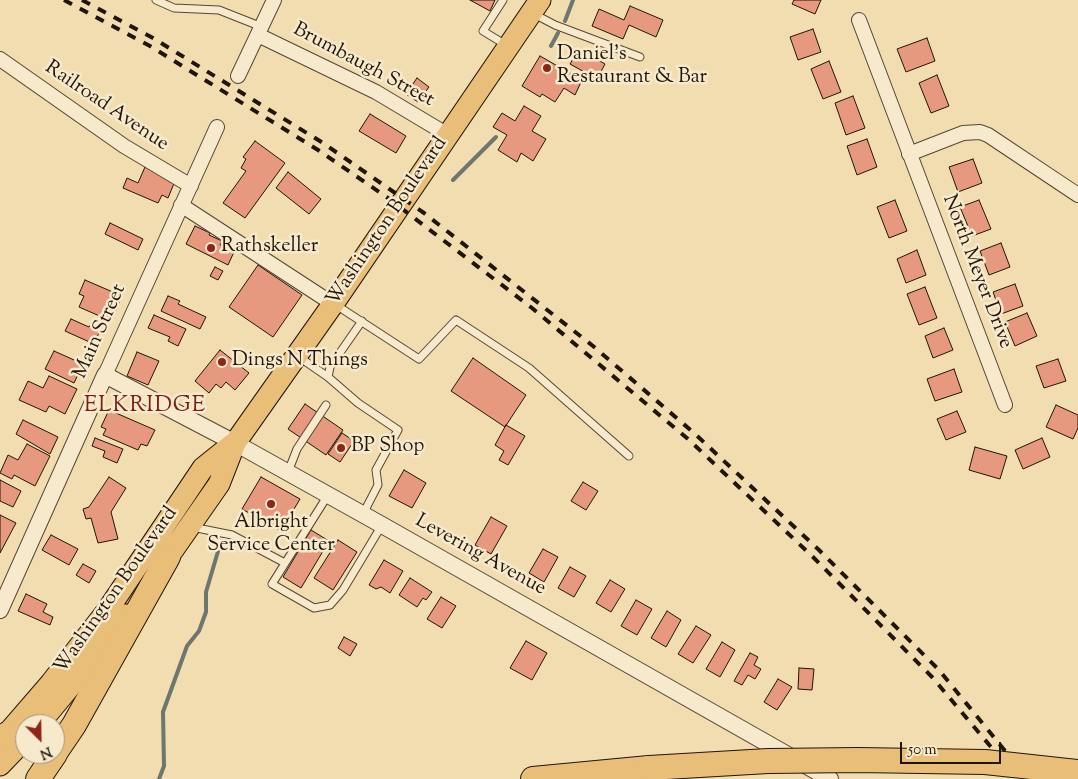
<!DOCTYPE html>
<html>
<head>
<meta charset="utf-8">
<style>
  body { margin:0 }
  #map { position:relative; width:1078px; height:779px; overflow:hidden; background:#f1ddb0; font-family:"Sorts Mill Goudy",serif }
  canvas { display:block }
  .north { position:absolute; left:15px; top:714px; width:50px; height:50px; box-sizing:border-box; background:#f6e9cc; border:1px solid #a0947e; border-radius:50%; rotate:157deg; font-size:14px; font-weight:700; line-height:20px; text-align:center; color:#201508 }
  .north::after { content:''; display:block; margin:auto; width:18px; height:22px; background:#8f2418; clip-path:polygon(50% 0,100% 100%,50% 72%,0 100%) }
  .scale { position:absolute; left:900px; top:742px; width:101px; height:22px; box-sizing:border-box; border:2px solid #201508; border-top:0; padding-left:6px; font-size:15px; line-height:18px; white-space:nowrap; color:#201508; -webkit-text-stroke:4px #f6e9cc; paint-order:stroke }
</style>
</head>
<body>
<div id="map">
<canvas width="1078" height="779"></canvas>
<div class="north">N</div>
<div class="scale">50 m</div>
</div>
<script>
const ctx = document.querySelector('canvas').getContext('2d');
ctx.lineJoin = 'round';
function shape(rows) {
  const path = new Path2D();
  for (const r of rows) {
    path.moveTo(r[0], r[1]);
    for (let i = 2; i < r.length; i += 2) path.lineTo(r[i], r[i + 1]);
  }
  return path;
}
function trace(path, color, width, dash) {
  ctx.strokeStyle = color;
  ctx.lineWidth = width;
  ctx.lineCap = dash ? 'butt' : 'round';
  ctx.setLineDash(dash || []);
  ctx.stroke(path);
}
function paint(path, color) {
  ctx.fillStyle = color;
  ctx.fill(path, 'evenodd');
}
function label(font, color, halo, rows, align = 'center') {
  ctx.font = font + ' "Sorts Mill Goudy",serif';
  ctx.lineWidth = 5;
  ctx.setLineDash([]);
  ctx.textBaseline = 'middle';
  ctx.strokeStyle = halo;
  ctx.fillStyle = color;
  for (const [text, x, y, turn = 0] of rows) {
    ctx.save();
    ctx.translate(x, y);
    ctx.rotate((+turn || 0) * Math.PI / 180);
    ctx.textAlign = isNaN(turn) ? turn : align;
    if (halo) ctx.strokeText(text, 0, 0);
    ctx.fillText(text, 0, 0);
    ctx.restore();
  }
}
trace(shape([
  [565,21,573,0],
  [551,46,558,33],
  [453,180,496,137],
  [159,779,164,766,163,712,187,646,199,631,206,612,206,592,219,548]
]), '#6c7770', 4);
const building = shape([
  [470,0,495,0,490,11,470,0],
  [794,0,821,0,815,14,792,4,794,0],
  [630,6,663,20,656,37,629,25,623,39,592,26,599,9,624,20,630,6],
  [813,29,821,52,798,60,790,37,813,29],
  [927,38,935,61,906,72,897,49,927,38],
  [579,49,605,64,597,79,570,64,579,49],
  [540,56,582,80,575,95,564,88,555,102,542,94,540,97,522,86,540,56],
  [829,61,841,92,823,99,811,69,829,61],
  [937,75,949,106,931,113,919,83,937,75],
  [417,78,429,87,418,102,406,94,417,78],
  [853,96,865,128,846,135,835,103,853,96],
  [524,106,541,116,532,131,546,139,533,161,521,153,517,162,498,150,507,135,493,127,502,113,515,121,524,106],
  [370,114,406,136,396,153,359,131,370,114],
  [867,139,877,167,857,175,847,146,867,139],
  [255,141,285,163,245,218,223,203,246,171,241,168,246,159,243,157,255,141],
  [973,159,982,183,958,192,949,167,973,159],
  [145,167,175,181,168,198,162,195,158,203,123,188,127,178,138,183,145,167],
  [288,172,321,199,309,214,276,188,288,172],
  [895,200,907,231,889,238,877,207,895,200],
  [979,200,991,229,972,236,960,207,979,200],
  [110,223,143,239,138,250,105,234,110,223],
  [195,226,210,233,209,235,222,241,220,245,234,252,228,265,186,244,195,226],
  [1001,243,1010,267,989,275,980,251,1001,243],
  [917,250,926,275,906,283,897,259,917,250],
  [258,265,302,295,273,337,229,307,258,265],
  [215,267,223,271,218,280,210,276,215,267],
  [85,280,122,296,111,321,79,307,84,296,79,294,85,280],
  [1015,284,1023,306,1001,314,993,292,1015,284],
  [925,287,937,318,919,325,907,294,925,287],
  [168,296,180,301,178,304,206,317,200,329,161,311,168,296],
  [1027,313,1037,336,1015,346,1005,322,1027,313],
  [154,315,186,329,178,346,168,341,170,337,148,328,154,315],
  [71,319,89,327,91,324,101,328,94,344,65,331,71,319],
  [944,328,953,350,933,358,925,336,944,328],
  [220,350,249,373,235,390,226,382,221,388,216,384,209,393,195,381,220,350],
  [54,351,83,364,74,383,45,369,54,351],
  [137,352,159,361,148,385,127,376,137,352],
  [473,358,526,395,505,427,451,391,473,358],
  [1058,359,1066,381,1044,388,1036,366,1058,359],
  [954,369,962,392,935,401,927,379,954,369],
  [49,376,77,389,65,414,49,406,46,412,19,400,28,381,43,388,49,376],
  [305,404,343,430,326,455,288,429,305,404],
  [1056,405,1078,415,1078,428,1073,439,1046,427,1056,405],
  [109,410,155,430,147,446,141,444,138,450,103,435,106,429,101,427,109,410],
  [957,411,966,432,946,440,937,419,957,411],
  [23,420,58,437,50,454,16,434,23,420],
  [506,425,525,436,508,465,499,460,504,451,495,445,506,425],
  [342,433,354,441,340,462,328,454,342,433],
  [95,438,123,449,117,463,103,457,105,451,92,446,95,438],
  [1042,438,1050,457,1023,469,1015,450,1042,438],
  [27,444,50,456,35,486,14,475,12,479,0,473,8,455,18,460,27,444],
  [975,447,1007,456,1000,479,969,470,975,447],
  [404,470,426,483,412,508,389,496,404,470],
  [109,477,126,488,111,512,118,539,98,543,91,518,86,519,83,509,89,507,109,477],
  [261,477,300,499,281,531,242,509,261,477],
  [0,480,21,491,13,507,0,501,0,480],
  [583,482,598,491,586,510,571,501,583,482],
  [0,515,16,523,0,553,0,515],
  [491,517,507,526,491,554,475,545,491,517],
  [311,530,329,541,301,588,283,577,311,530],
  [51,535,78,549,69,565,42,550,51,535],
  [338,540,357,552,333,590,314,578,338,540],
  [543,549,558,557,544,582,529,573,543,549],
  [384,560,403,571,390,593,381,587,376,589,369,585,384,560],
  [83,564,96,571,89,583,76,575,83,564],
  [570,567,586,576,574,597,558,588,570,567],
  [410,578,432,592,426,600,423,598,417,607,399,595,410,578],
  [610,580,625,589,611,612,596,603,610,580],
  [26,594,47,604,43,612,53,617,50,625,18,611,26,594],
  [441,597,456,606,442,628,427,619,441,597],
  [636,600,652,609,637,635,621,626,636,600],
  [667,611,681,620,666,647,651,638,667,611],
  [696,626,711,635,693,663,678,654,696,626],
  [344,637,357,644,350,656,338,648,344,637],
  [526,641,547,653,532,680,510,668,526,641],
  [722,642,735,650,720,677,706,669,722,642],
  [750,653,758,657,754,665,761,669,755,679,748,675,742,685,734,681,750,653],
  [799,668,814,669,812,690,798,689,799,668],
  [778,679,792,687,777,710,764,702,778,679]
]);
paint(building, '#e7997f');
trace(building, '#201508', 1);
const service = shape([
  [156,0,174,8,219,10,262,27],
  [503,0,483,31,506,45],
  [534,14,555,25,640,57],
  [336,305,419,359,456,320,529,368,629,456],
  [299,357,328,377,358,403,398,430,376,470,378,485,363,514],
  [328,377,330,367,362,321],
  [288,472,297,449,326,405],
  [328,495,272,584,314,608,330,605,343,590,382,525],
  [192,527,232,535,285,563]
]);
const minor = shape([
  [859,20,1005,405],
  [258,35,376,92,448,135],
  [0,59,124,146,191,186],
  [238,76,274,0],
  [909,154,963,133,980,132,988,135,1078,195],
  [181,205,333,304],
  [105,375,217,127]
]);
const tertiary = shape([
  [0,610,105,375,235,443,382,525,830,779]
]);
const primary = shape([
  [159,570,219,484,235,443,333,304,540,0],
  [39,724,101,649,126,615],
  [0,742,51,683,107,611,203,468,233,444],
  [0,765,25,739]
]);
const motorway = shape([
  [0,739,9,733],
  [55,753,74,725,168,557],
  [38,779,55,754],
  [533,779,649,768]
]);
trace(service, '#544732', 9);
trace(minor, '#544732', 16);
trace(tertiary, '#544732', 18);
trace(primary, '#201508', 23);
trace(motorway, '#201508', 26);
trace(service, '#f6e9cc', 7);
trace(minor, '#f6e9cc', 14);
trace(tertiary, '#f6e9cc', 16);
trace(primary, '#e8be78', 21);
trace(motorway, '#e8be78', 24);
trace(shape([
  [64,0,150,46,318,150,388,198,532,308,688,439,813,557,932,677,1018,779],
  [82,0,153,38,323,143,424,213,593,346,694,433,819,550,939,670,1028,779]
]), '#201508', 4, [9, 9]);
const motorwayBridge = shape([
  [649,768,768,761,858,760,985,762,1078,772]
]);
trace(motorwayBridge, '#201508', 26, []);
trace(motorwayBridge, '#e8be78', 24);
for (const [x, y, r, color] of [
  [547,68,5,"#8f2418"],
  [211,248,5,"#8f2418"],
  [222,362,5,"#8f2418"],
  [341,448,5,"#8f2418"],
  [271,504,5,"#8f2418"]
]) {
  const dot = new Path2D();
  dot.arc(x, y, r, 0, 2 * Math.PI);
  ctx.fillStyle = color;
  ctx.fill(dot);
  trace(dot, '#f6e9cc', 2);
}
label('20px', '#201508', '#f6e9cc', [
  ["Daniel's",557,56],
  ["Restaurant & Bar",557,79],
  ["Rathskeller",221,248],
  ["Dings N Things",232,362],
  ["BP Shop",351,448],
  ["Albright",271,524,"center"],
  ["Service Center",271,547,"center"]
], 'left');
label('20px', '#201508', '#f6e9cc', [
  ["Brumbaugh Street",363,66,28],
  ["Railroad Avenue",106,107,34],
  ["Washington Boulevard",388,222,-56],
  ["North Meyer Drive",976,272,69],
  ["Main Street",101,332,-66],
  ["Levering Avenue",480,556,29],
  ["Washington Boulevard",117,591,-55]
]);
ctx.letterSpacing = '1px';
label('22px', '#7a1f14', '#f6e9cc', [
  ["ELKRIDGE",145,407]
]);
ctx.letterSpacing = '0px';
</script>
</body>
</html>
